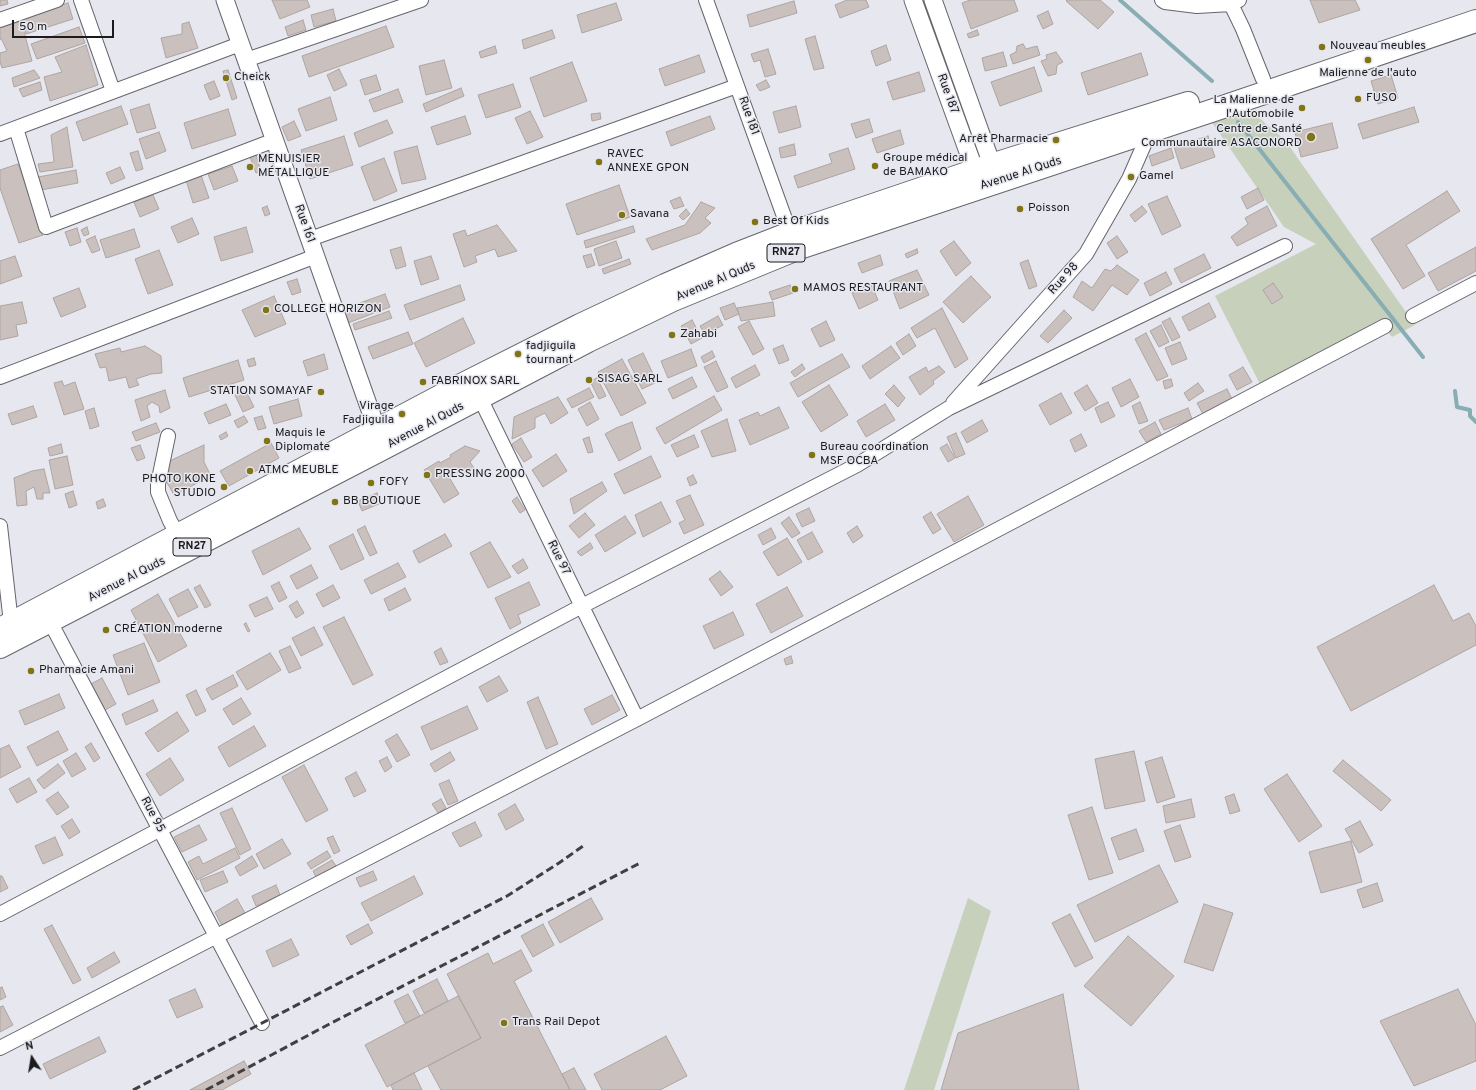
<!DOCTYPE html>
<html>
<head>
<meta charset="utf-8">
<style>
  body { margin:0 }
  #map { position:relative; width:1476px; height:1090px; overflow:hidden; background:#e6e7ef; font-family:Overpass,sans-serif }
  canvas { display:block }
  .north { position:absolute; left:12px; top:1038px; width:40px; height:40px; -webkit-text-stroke:3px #e6e7ef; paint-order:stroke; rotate:348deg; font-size:11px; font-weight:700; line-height:16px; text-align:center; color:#1b1b1e }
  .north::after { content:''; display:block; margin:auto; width:14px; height:18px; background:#1b1b1e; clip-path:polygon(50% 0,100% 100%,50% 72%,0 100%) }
  .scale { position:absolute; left:12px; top:20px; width:102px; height:18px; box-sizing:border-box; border:2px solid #1b1b1e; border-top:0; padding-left:5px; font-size:12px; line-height:14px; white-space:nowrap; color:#1b1b1e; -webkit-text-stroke:3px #e6e7ef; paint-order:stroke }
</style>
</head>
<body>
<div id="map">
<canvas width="1476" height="1090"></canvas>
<div class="north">N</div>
<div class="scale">50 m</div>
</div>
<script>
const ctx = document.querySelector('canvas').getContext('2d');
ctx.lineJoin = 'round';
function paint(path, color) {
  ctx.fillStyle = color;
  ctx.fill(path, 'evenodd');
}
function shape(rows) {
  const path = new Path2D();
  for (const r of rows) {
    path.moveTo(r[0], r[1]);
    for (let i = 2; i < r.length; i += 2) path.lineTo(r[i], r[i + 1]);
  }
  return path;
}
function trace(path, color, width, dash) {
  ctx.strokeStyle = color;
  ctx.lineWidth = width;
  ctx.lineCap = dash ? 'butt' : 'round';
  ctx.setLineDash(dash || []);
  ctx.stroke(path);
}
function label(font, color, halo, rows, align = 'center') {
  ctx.font = font + ' Overpass,sans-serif';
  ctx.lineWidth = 3;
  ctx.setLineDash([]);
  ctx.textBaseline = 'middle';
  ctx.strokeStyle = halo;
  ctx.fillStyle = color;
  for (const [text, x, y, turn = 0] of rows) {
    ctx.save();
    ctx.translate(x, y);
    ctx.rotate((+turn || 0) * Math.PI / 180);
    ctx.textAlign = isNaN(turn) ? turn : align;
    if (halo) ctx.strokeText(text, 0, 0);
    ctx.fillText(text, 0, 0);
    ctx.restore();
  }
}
paint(shape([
  [1245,106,1285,140,1415,325,1392,337,1380,322,1260,384,1215,296,1316,244,1284,227,1209,118],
  [968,898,991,911,934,1090,904,1090]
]), '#c7d0bb');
trace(shape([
  [1120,0,1212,81],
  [1238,122,1423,357],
  [1455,391,1457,407,1470,410,1470,416,1476,422]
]), '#88adb3', 4);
const building = shape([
  [0,0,7,0,8,4,0,6,0,0],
  [272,0,307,0,310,7,280,19,272,0],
  [847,0,866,0,869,7,840,18,835,5,847,0],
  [970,0,1014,0,1018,11,971,29,962,3,970,0],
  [1067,0,1100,0,1114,12,1098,29,1066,1,1067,0],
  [1310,0,1355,0,1360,10,1319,23,1310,0],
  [794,1,797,13,750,27,747,15,794,1],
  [68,3,73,19,26,34,21,19,68,3],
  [616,3,622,20,582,33,577,15,616,3],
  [333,9,336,21,314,27,311,15,333,9],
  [1048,11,1053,24,1043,29,1037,16,1048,11],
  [303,20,306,30,288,36,285,27,303,20],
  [21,21,32,61,2,68,0,62,0,53,7,51,2,40,0,39,0,28,21,21],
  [189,22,198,48,166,58,161,38,182,34,182,24,189,22],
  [386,26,394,47,309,77,302,56,386,26],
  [79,27,85,43,37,59,31,44,79,27],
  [552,30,555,38,524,49,522,40,552,30],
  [977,30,979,35,969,38,967,34,977,30],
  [815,36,824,68,814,70,805,39,815,36],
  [1023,44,1026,49,1037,46,1040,55,1013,64,1010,55,1016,52,1017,46,1023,44],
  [86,45,98,85,50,101,44,77,62,72,55,57,86,45],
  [886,45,891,60,876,66,871,51,886,45],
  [495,46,497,53,481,58,479,52,495,46],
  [768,49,776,74,765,77,760,60,754,62,751,54,768,49],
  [1003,52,1007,66,985,71,982,58,1003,52],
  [1056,52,1063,62,1057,65,1056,74,1048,76,1041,61,1047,59,1046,55,1056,52],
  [1141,53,1148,75,1088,95,1081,73,1141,53],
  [699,55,705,72,665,86,659,69,699,55],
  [444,60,452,88,426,95,419,66,444,60],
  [572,62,587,101,544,117,530,78,572,62],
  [1034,67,1042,91,1000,106,991,82,1034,67],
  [339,69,347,85,334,91,327,75,339,69],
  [34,70,40,78,14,87,12,78,34,70],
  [228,70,237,98,232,100,223,71,228,70],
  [919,72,925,91,893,100,887,82,919,72],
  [376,75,381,90,365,95,360,80,376,75],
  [1391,75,1398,98,1378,104,1371,81,1391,75],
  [766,80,770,87,760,91,756,85,766,80],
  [214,81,220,96,210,100,204,85,214,81],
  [40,82,42,90,23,97,19,89,40,82],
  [513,84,521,107,486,118,478,95,513,84],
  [461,88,464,96,426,112,423,104,461,88],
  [398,89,403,102,374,112,369,100,398,89],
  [330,97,337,120,306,131,298,109,330,97],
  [149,104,156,128,137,133,130,110,149,104],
  [121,106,128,124,83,141,76,122,121,106],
  [796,106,801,127,779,133,773,112,796,106],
  [1414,107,1419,122,1363,139,1358,124,1414,107],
  [228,109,236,135,192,149,184,123,228,109],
  [530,111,543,137,527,144,515,118,530,111],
  [600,113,601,119,592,121,591,114,600,113],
  [465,116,471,134,437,145,431,127,465,116],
  [710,116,715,129,671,146,666,132,710,116],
  [869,119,873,132,856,138,851,124,869,119],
  [387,120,393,133,359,147,354,133,387,120],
  [294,121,301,136,288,141,282,127,294,121],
  [1332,123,1338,148,1301,157,1295,132,1332,123],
  [67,127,73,167,40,172,38,164,54,162,51,135,67,127],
  [900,130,904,144,877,153,872,139,900,130],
  [159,132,166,151,146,159,139,139,159,132],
  [344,136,353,165,310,179,301,150,344,136],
  [1208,136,1215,157,1181,169,1174,147,1208,136],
  [794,144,796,155,781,158,779,148,794,144],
  [417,146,426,179,402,184,394,152,417,146],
  [848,148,855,169,798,188,794,176,832,163,829,154,848,148],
  [1171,148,1174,158,1152,166,1149,156,1171,148],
  [138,151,143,169,136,171,130,153,138,151],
  [256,155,261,171,256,173,250,157,256,155],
  [384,158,397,191,374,201,361,167,384,158],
  [18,164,43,235,19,243,0,188,0,170,18,164],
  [232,166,238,181,214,190,208,174,232,166],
  [120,167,125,178,111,184,106,173,120,167],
  [76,170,78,183,41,190,38,177,76,170],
  [201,175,209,198,193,203,186,180,201,175],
  [619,185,630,217,577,235,566,204,619,185],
  [1258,188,1264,200,1247,209,1241,197,1258,188],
  [1447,191,1460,211,1406,245,1425,276,1403,289,1371,239,1447,191],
  [153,195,159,209,140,217,134,202,153,195],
  [1167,196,1181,226,1162,235,1148,204,1167,196],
  [680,197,684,206,674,209,670,201,680,197],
  [701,202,715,208,705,218,711,223,700,233,652,250,646,239,685,225,701,202],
  [267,206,270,214,265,216,262,208,267,206],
  [1142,206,1147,212,1135,222,1130,215,1142,206],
  [1267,206,1277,226,1237,246,1231,237,1248,224,1245,218,1267,206],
  [686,209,690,214,683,220,679,216,686,209],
  [192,218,199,234,178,243,171,227,192,218],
  [497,225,517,251,498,257,495,249,475,256,477,262,464,267,453,234,465,230,467,236,497,225],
  [633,226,635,232,586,248,584,241,633,226],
  [87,227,89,234,84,236,81,230,87,227],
  [246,227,253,252,221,261,214,237,246,227],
  [77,228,81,242,70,246,65,232,77,228],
  [134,229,140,247,106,258,100,240,134,229],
  [95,236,100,250,92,253,86,240,95,236],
  [1117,236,1128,252,1117,259,1107,243,1117,236],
  [616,241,622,258,599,266,594,249,616,241],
  [954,241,971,263,956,276,940,251,954,241],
  [401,247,406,266,396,269,390,250,401,247],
  [1476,247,1476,271,1438,291,1428,273,1476,247],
  [917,249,918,253,907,258,905,254,917,249],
  [159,250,173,285,148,294,135,259,159,250],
  [591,254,595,265,587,268,583,256,591,254],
  [1204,254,1211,268,1181,283,1174,269,1204,254],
  [880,255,883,265,862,273,858,263,880,255],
  [15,256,22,276,0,284,0,261,15,256],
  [431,256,439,279,421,285,414,261,431,256],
  [629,259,631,264,604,274,602,269,629,259],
  [1028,260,1037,286,1029,289,1020,263,1028,260],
  [1117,265,1139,280,1127,295,1112,285,1093,311,1073,297,1082,281,1092,288,1105,269,1111,271,1117,265],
  [917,270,929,295,900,309,889,281,917,270],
  [1166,272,1172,284,1150,296,1144,283,1166,272],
  [971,276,991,297,963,323,943,302,971,276],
  [297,279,301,292,292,295,287,282,297,279],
  [1273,283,1283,297,1272,304,1263,290,1273,283],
  [871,284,878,300,859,309,852,293,871,284],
  [460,285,465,300,410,320,404,305,460,285],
  [790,285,793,293,772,300,769,292,790,285],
  [79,288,86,307,61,317,53,298,79,288],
  [385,294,390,307,348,323,343,309,385,294],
  [274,296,286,324,255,337,242,310,274,296],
  [22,302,27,323,16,325,18,336,0,340,0,306,22,302],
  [773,302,775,316,741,321,737,308,773,302],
  [734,303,739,314,725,320,720,308,734,303],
  [1209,303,1216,317,1189,331,1182,317,1209,303],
  [942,308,968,359,955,368,935,328,917,338,911,328,942,308],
  [1064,310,1072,318,1048,343,1040,336,1064,310],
  [389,311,392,318,355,330,353,324,389,311],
  [718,316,723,325,705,335,700,326,718,316],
  [463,318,475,343,426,367,414,343,463,318],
  [1170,318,1180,337,1172,341,1162,322,1170,318],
  [692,320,702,338,691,344,681,326,692,320],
  [749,321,764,349,753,355,738,327,749,321],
  [826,321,835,340,820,347,811,329,826,321],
  [1161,325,1169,342,1159,347,1150,331,1161,325],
  [408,332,413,344,373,359,368,347,408,332],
  [1146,333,1168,376,1157,381,1135,339,1146,333],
  [909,334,916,346,903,355,896,343,909,334],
  [1180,342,1187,359,1172,365,1165,348,1180,342],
  [783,345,789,360,779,364,773,349,783,345],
  [145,346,161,356,162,373,151,374,136,379,139,385,129,388,126,377,109,381,106,367,100,368,95,354,120,348,121,352,145,346],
  [891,346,900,358,870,379,862,366,891,346],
  [691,349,697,366,668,378,661,361,691,349],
  [712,351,715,357,704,363,701,357,712,351],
  [643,353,657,382,642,389,628,360,643,353],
  [324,354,328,369,308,376,303,361,324,354],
  [842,354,850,367,798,397,790,383,842,354],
  [254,358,256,365,249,367,247,360,254,358],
  [622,359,646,403,621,416,598,372,622,359],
  [238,360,244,380,189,397,183,378,238,360],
  [716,361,728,387,717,392,704,367,716,361],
  [802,364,805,369,795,377,791,372,802,364],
  [755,365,760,375,736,388,731,378,755,365],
  [939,366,945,372,933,381,934,384,920,395,909,377,926,367,928,372,939,366],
  [1243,367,1252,382,1237,390,1229,375,1243,367],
  [692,377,697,387,673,399,668,389,692,377],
  [597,378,606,396,599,399,590,381,597,378],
  [1130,379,1139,397,1121,407,1112,388,1130,379],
  [1171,379,1173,386,1165,389,1163,381,1171,379],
  [62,381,64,386,75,382,84,409,64,415,54,383,62,381],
  [1198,383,1204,391,1189,401,1184,393,1198,383],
  [829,385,848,415,821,432,802,402,829,385],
  [894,385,905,398,898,407,885,394,894,385],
  [1087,385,1098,403,1085,411,1074,393,1087,385],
  [589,388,594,397,572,408,567,399,589,388],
  [1227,389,1234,403,1205,418,1197,403,1227,389],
  [165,390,170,408,160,413,159,406,152,402,147,406,150,417,141,421,135,400,165,390],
  [246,391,254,407,243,412,235,395,246,391],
  [1061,393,1072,413,1050,425,1039,405,1061,393],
  [714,396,722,410,665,444,656,428,714,396],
  [558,397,568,413,551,424,545,413,535,418,535,428,512,439,514,417,558,397],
  [298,399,302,416,274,424,269,407,298,399],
  [590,402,599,419,587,426,578,409,590,402],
  [1108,402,1115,416,1101,423,1095,408,1108,402],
  [1140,402,1148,421,1139,424,1132,406,1140,402],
  [226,404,231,415,209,424,204,413,226,404],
  [885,404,895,420,866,437,857,421,885,404],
  [33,406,37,417,12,425,8,414,33,406],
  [779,407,789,428,750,445,739,420,758,412,760,416,779,407],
  [94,408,99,426,90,429,85,411,94,408],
  [1188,408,1192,419,1164,430,1159,420,1188,408],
  [244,416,248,422,238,428,234,421,244,416],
  [262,416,266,428,258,430,254,418,262,416],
  [727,419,736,451,712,457,701,431,727,419],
  [982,420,988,431,967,443,961,432,982,420],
  [632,422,641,449,619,461,605,434,616,428,632,422],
  [1155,422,1161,434,1146,442,1139,431,1155,422],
  [156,423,160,432,136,441,132,432,156,423],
  [226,432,228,436,221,440,219,436,226,432],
  [956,433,965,454,956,458,947,437,956,433],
  [1081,434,1087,446,1075,452,1070,440,1081,434],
  [694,435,699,447,677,457,671,445,694,435],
  [589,437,593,452,588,453,583,439,589,437],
  [521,438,532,457,524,462,512,444,521,438],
  [271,443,279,458,229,486,220,471,271,443],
  [61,444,63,453,50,456,48,448,61,444],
  [947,444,955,458,948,462,940,448,947,444],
  [140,445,145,458,137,461,131,448,140,445],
  [204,445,204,462,211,476,174,495,164,477,163,464,204,445],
  [465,446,480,451,470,462,474,468,462,475,460,471,449,477,459,494,444,503,424,470,439,461,440,463,451,457,450,455,465,446],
  [556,454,567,471,543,487,532,470,556,454],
  [67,456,73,485,55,489,49,460,67,456],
  [651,456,661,477,624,494,614,474,651,456],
  [44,469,50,493,43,493,43,499,37,499,34,487,26,491,27,505,17,506,14,478,32,471,44,469],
  [693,475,697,483,690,486,687,478,693,475],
  [602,482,607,491,574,514,570,499,602,482],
  [73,491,77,505,69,508,65,494,73,491],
  [377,493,381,503,362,511,358,501,377,493],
  [690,495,704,525,684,534,679,523,685,520,676,501,690,495],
  [968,496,984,525,954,542,937,514,968,496],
  [517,497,525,510,520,513,512,501,517,497],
  [103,499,106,506,98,509,96,502,103,499],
  [661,502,671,522,643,537,635,515,661,502],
  [809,508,815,521,802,527,796,514,809,508],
  [931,512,941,529,933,534,923,517,931,512],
  [585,513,595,525,579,538,569,526,585,513],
  [625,516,636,533,605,552,595,535,625,516],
  [789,517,800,533,792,538,781,523,789,517],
  [365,526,377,553,370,556,357,530,365,526],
  [857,526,863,536,853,543,847,533,857,526],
  [299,528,311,549,263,575,252,551,299,528],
  [771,528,776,538,763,545,758,535,771,528],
  [812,532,823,552,808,560,797,540,812,532],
  [353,534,364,559,341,570,329,546,353,534],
  [445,534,452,546,419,563,413,551,445,534],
  [787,538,802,562,778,576,763,552,787,538],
  [490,542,511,577,488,588,470,553,490,542],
  [590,543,593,548,581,556,577,552,590,543],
  [523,559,528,568,518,574,512,566,523,559],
  [398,563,406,577,371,594,364,580,398,563],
  [311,565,318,578,297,589,290,576,311,565],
  [720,571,733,587,721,596,709,579,720,571],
  [279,582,287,598,279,602,271,586,279,582],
  [529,582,540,605,518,615,521,623,510,629,495,598,529,582],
  [200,585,211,605,205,608,194,588,200,585],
  [333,585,340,598,323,607,316,594,333,585],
  [1434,585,1453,621,1469,613,1476,626,1476,645,1351,711,1317,647,1434,585],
  [787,587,803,616,771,633,756,604,787,587],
  [405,588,411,600,389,611,384,599,405,588],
  [188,589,198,607,178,617,169,599,188,589],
  [158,594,187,646,158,662,131,610,158,594],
  [267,597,273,609,255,617,249,605,267,597],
  [297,601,304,613,296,618,289,606,297,601],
  [733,612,744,635,714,649,703,626,733,612],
  [344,617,373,675,353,685,323,627,344,617],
  [246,623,250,631,248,632,244,624,246,623],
  [314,627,323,645,301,656,292,638,314,627],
  [144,643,160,682,128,695,113,655,144,643],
  [290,646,301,668,289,673,279,651,290,646],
  [441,648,448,662,440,665,434,652,441,648],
  [270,653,281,670,247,690,236,672,270,653],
  [791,656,793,663,786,665,784,659,791,656],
  [233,675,238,686,212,700,206,689,233,675],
  [499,676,508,691,487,702,479,687,499,676],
  [102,678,116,704,105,710,91,684,102,678],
  [196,690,206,711,196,716,186,695,196,690],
  [59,694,65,708,25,725,19,711,59,694],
  [612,695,620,710,592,725,584,709,612,695],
  [538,697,558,744,546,749,527,702,538,697],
  [241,698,251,714,233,725,223,709,241,698],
  [153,700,158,711,126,725,122,714,153,700],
  [467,706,478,729,431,750,421,727,467,706],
  [177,712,189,731,158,752,145,733,177,712],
  [254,726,266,746,229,767,218,747,254,726],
  [58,731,68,750,37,766,27,747,58,731],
  [397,734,410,755,397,762,385,741,397,734],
  [91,743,100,758,94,762,85,747,91,743],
  [9,745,21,767,0,778,0,749,9,745],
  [1134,751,1145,801,1105,809,1095,759,1134,751],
  [450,752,455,760,435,772,430,764,450,752],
  [76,753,86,769,72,777,63,761,76,753],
  [387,757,392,767,385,772,379,761,387,757],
  [1162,757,1175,797,1157,803,1145,762,1162,757],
  [170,758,184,780,160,796,146,774,170,758],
  [1343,760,1391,800,1381,811,1333,771,1343,760],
  [58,764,65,773,44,789,37,780,58,764],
  [304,765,328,810,306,822,282,777,304,765],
  [356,772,366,791,354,797,345,778,356,772],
  [1287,774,1322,826,1299,842,1264,789,1287,774],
  [29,778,37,792,17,803,9,789,29,778],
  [449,780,458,801,448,805,439,784,449,780],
  [58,792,69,807,57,815,46,800,58,792],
  [1234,794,1240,811,1230,814,1225,797,1234,794],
  [441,799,446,808,438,813,432,804,441,799],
  [1191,799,1195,817,1166,823,1163,806,1191,799],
  [515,804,524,820,506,830,498,814,515,804],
  [1092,807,1113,873,1089,880,1068,815,1092,807],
  [232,808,251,849,240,855,220,813,232,808],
  [72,819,80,832,69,839,61,826,72,819],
  [1360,821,1373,845,1359,853,1345,829,1360,821],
  [475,822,482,836,460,847,452,833,475,822],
  [199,825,207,840,182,852,174,837,199,825],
  [1180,825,1191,857,1175,862,1164,831,1180,825],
  [1136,829,1144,851,1119,860,1111,838,1136,829],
  [333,836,340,851,334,854,327,838,333,836],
  [55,837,63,855,43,864,35,846,55,837],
  [282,839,291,854,264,869,256,854,282,839],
  [1351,841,1362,882,1321,893,1309,852,1351,841],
  [235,848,240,858,197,880,188,862,199,856,203,864,235,848],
  [327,851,331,857,311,869,307,863,327,851],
  [252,856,258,866,240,876,235,867,252,856],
  [332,860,336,866,316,877,313,871,332,860],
  [1159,865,1178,902,1095,942,1077,905,1159,865],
  [223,871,228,882,205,892,200,880,223,871],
  [373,871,377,880,360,887,356,878,373,871],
  [0,876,2,876,8,888,0,892,0,876],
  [414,876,423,894,371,921,361,903,414,876],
  [1377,883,1383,901,1363,908,1357,890,1377,883],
  [276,885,280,895,256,906,252,896,276,885],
  [591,898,603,919,560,943,548,922,591,898],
  [237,899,245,913,222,926,215,912,237,899],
  [1204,904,1233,913,1213,971,1184,962,1204,904],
  [1070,914,1093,958,1075,967,1052,923,1070,914],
  [368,924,373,933,351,945,346,936,368,924],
  [543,924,554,945,533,957,521,936,543,924],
  [52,925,81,980,73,984,44,929,52,925],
  [1128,936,1174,976,1131,1026,1084,986,1128,936],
  [291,939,299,955,273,967,266,951,291,939],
  [521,950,532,971,514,981,570,1090,441,1090,428,1066,481,1038,447,974,488,953,493,964,521,950],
  [114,952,120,962,92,978,87,968,114,952],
  [437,979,448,1001,424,1013,413,991,437,979],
  [2,987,6,997,0,1000,0,988,2,987],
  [195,989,203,1007,177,1018,169,1000,195,989],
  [1458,989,1476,1025,1476,1061,1414,1086,1380,1021,1458,989],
  [408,994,420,1016,405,1023,394,1001,408,994],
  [1063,994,1079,1090,941,1090,958,1033,1063,994],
  [458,996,481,1038,387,1087,365,1045,458,996],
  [3,1006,13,1025,0,1032,0,1007,3,1006],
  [666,1036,687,1076,660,1090,602,1090,594,1074,666,1036],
  [99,1037,106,1052,50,1079,43,1064,99,1037],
  [244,1061,251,1074,222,1090,190,1090,244,1061],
  [574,1068,586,1090,570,1090,562,1074,574,1068],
  [414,1073,422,1090,393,1090,391,1085,414,1073]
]);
paint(building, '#cac0bd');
trace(building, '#aea5a2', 1);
const minor = shape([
  [81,0,113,91],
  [706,0,790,233],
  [1162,0,1165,2,1197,6,1231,4,1239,0],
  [1229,0,1243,29,1263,79],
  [0,20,57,0],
  [246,60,421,0],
  [16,128,46,227,275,140],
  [0,134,240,44],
  [310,239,737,86],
  [1413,316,1476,283],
  [0,377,316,256],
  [480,398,637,719],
  [953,403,1086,254,1129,179,1150,131],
  [168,436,158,484,158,492,170,521,178,535],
  [0,526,11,623],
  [46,614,262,1023],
  [0,914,582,606,857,465,949,408,1285,246],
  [0,1048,637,719,1385,326]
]);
const tertiary = shape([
  [225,0,381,441],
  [913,0,979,182],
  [933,0,996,176]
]);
const primary = shape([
  [0,629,463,384,580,325,665,285,736,254,790,233,991,165,1188,103],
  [0,647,384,448,588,341,673,300,802,247,1211,111,1476,21]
]);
trace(minor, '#65656d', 16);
trace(tertiary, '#65656d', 19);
trace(primary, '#65656d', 24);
trace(minor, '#fff', 14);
trace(tertiary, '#fff', 17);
trace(primary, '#fff', 22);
trace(shape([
  [133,1090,507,896,559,863,583,846],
  [206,1090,318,1030,640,863]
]), '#404044', 3, [8, 4]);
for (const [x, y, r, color] of [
  [1322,47,4,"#817416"],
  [1368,60,4,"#817416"],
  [226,78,4,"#817416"],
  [1358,99,4,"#817416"],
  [1302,108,4,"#817416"],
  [1311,137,5,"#817416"],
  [1056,140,4,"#817416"],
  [599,162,4,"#817416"],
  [875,166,4,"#817416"],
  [250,167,4,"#817416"],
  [1131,177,4,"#817416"],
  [1020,209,4,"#817416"],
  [622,215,4,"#817416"],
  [755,222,4,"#817416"],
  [795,289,4,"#817416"],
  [266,310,4,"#817416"],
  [672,335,4,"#817416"],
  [518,354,4,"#817416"],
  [589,380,4,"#817416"],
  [423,382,4,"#817416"],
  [321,392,4,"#817416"],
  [402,414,4,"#817416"],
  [267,441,4,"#817416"],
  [812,455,4,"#817416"],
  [250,471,4,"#817416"],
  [427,475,4,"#817416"],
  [371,483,4,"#817416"],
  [224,487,4,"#817416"],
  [335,502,4,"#817416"],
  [106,630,4,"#817416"],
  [31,671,4,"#817416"],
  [504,1023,4,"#817416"]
]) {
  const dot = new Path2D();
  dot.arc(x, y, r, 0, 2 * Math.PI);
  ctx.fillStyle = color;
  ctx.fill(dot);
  trace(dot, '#e6e7ef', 1.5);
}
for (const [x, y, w] of [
  [786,253,38],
  [192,547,38]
]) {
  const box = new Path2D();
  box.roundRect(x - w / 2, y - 9, w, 18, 3);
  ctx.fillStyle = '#e6e7ef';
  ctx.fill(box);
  trace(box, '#1b1b1e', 1);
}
label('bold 11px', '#1b1b1e', null, [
  ["RN27",786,253],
  ["RN27",192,547]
]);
label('12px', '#1b1b1e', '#e6e7ef', [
  ["Nouveau meubles",1330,47],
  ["Malienne de l'auto",1368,74,"center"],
  ["Cheick",234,78],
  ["FUSO",1366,99],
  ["La Malienne de",1294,101,"right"],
  ["l'Automobile",1294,115,"right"],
  ["Centre de Santé",1302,130,"right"],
  ["Communautaire ASACONORD",1302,144,"right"],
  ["Arrêt Pharmacie",1048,140,"right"],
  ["RAVEC",607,155],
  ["ANNEXE GPON",607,169],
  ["Groupe médical",883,159],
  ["de BAMAKO",883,173],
  ["MENUISIER",258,160],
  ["MÉTALLIQUE",258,174],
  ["Gamel",1139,177],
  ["Poisson",1028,209],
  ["Savana",630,215],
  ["Best Of Kids",763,222],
  ["MAMOS RESTAURANT",803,289],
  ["COLLEGE HORIZON",274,310],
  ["Zahabi",680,335],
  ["fadjiguila",526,347],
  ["tournant",526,361],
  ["SISAG SARL",597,380],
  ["FABRINOX SARL",431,382],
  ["STATION SOMAYAF",313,392,"right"],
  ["Virage",394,407,"right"],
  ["Fadjiguila",394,421,"right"],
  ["Maquis le",275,434],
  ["Diplomate",275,448],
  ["Bureau coordination",820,448],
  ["MSF OCBA",820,462],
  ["ATMC MEUBLE",258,471],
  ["PRESSING 2000",435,475],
  ["PHOTO KONE",216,480,"right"],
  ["STUDIO",216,494,"right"],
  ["FOFY",379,483],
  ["BB BOUTIQUE",343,502],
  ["CRÉATION moderne",114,630],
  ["Pharmacie Amani",39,671],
  ["Trans Rail Depot",512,1023]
], 'left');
label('12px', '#1b1b1e', '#e6e7ef', [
  ["Rue 187",947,94,70],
  ["Rue 181",748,116,70],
  ["Avenue Al Quds",1021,174,-18],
  ["Rue 161",304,224,70],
  ["Rue 98",1064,279,-48],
  ["Avenue Al Quds",716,282,-23],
  ["Avenue Al Quds",426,426,-28],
  ["Rue 97",558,558,64],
  ["Avenue Al Quds",127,580,-27],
  ["Rue 95",152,815,62]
]);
</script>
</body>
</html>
